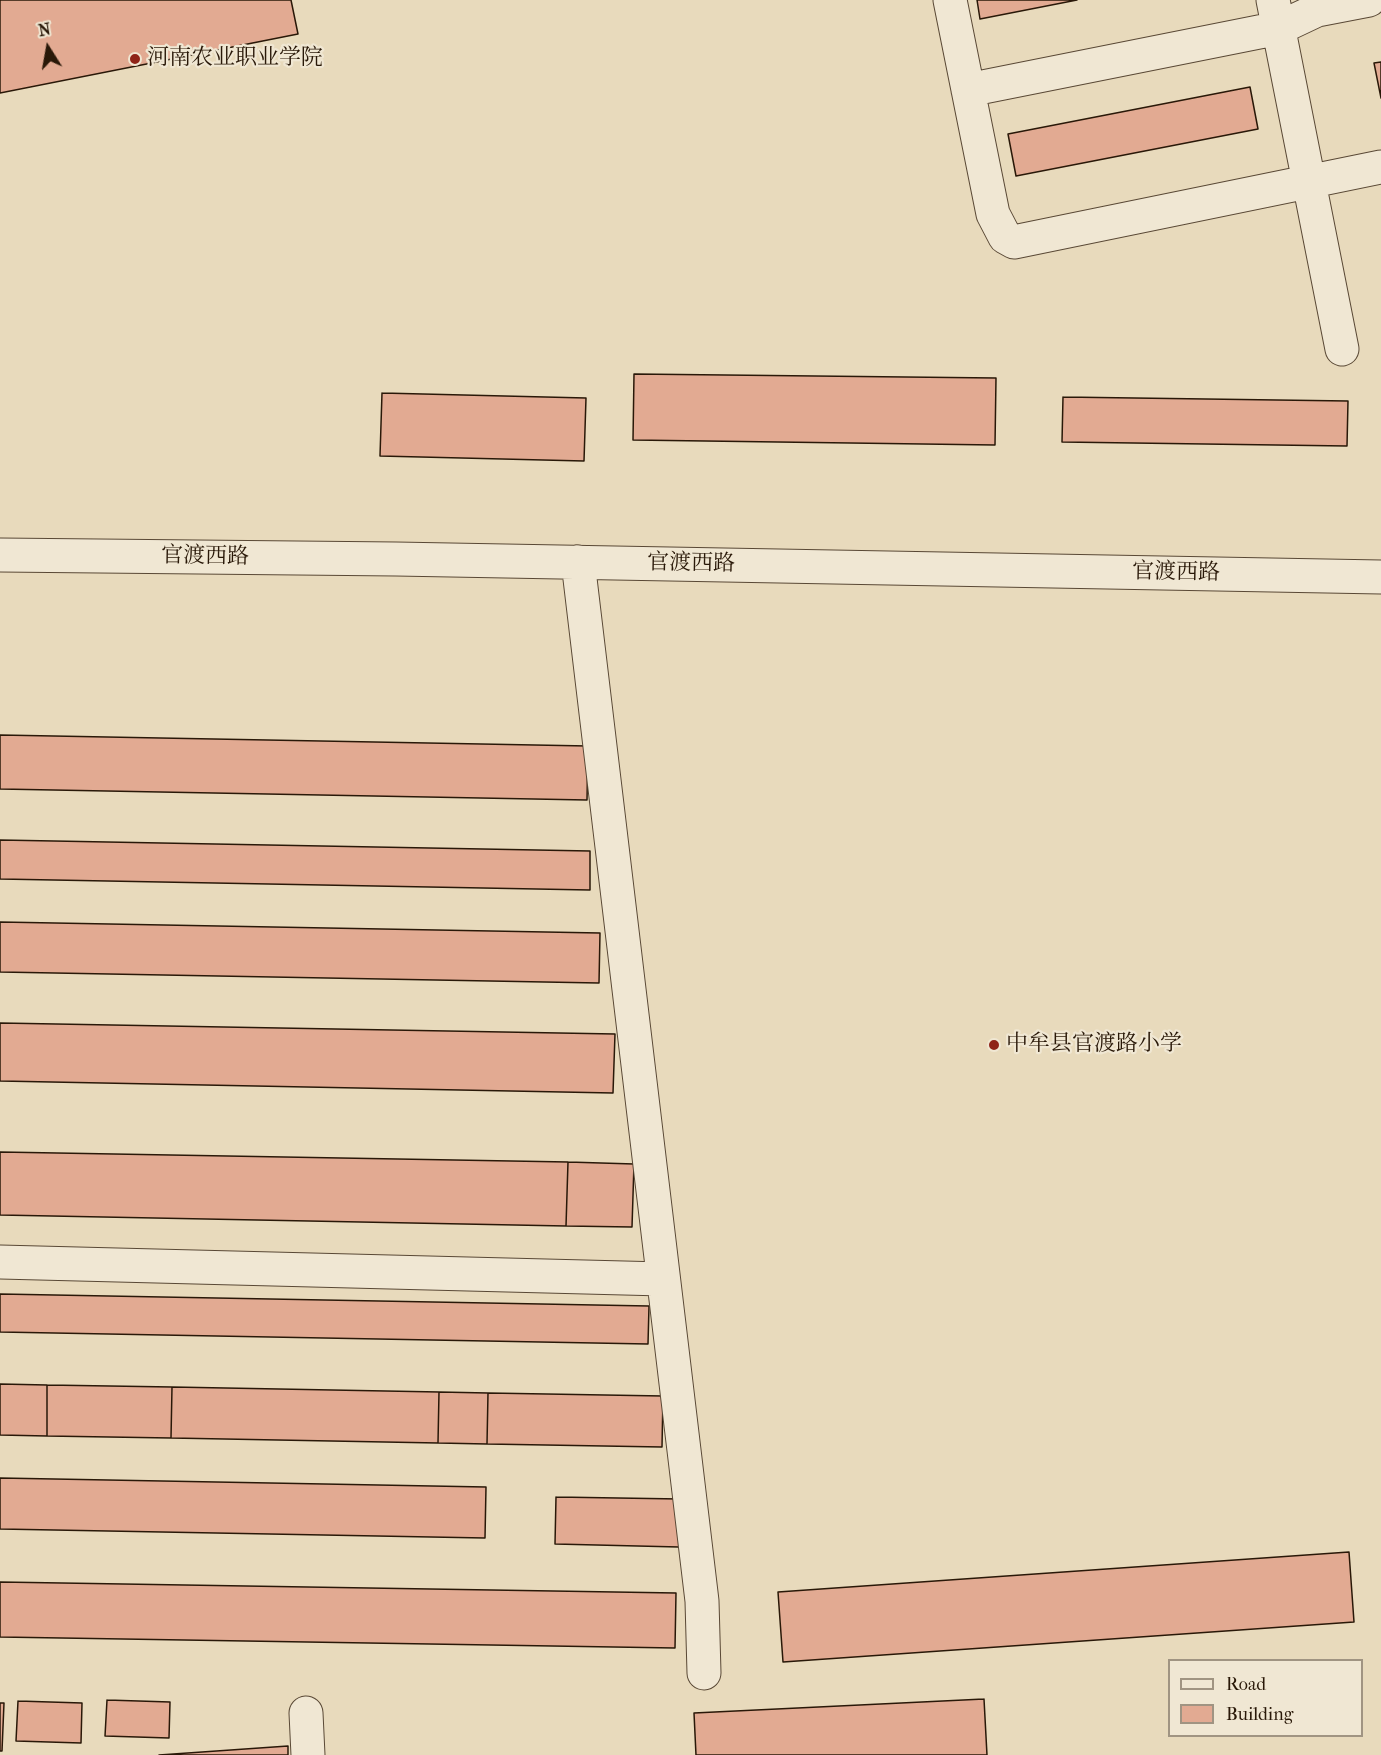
<!DOCTYPE html>
<html>
<head>
<meta charset="utf-8">
<style>
  body { margin:0 }
  #map { position:relative; width:1381px; height:1755px; overflow:hidden; background:#e8dabc; font-family:"IM FELL French Canon",serif }
  canvas { display:block }
  .legend { position:absolute; left:1168px; top:1659px; width:195px; height:78px; box-sizing:border-box; background:#f0e7d3; border:2px solid #a09482; margin:0; padding:8px 10px; list-style:none; font-size:18px; color:#291808 }
  .legend li { display:flex; align-items:center; gap:12px; height:30px }
  .legend b { width:30px; border:2px solid #a09482 }
  .north { position:absolute; left:18px; top:18px; width:60px; height:60px; -webkit-text-stroke:4px #f0e7d3; paint-order:stroke; rotate:349deg; font-size:16px; font-weight:700; line-height:24px; text-align:center; color:#291808 }
  .north::after { content:''; display:block; margin:auto; width:21px; height:27px; background:#291808; clip-path:polygon(50% 0,100% 100%,50% 72%,0 100%) }
</style>
</head>
<body>
<div id="map">
<canvas width="1381" height="1755"></canvas>
<ul class="legend">
<li><b style="height:8px;background:#f0e7d3"></b>Road</li>
<li><b style="height:16px;background:#e2aa92"></b>Building</li>
</ul>
<div class="north">N</div>
</div>
<script>
const ctx = document.querySelector('canvas').getContext('2d');
ctx.lineJoin = 'round';
function paint(path, color) {
  ctx.fillStyle = color;
  ctx.fill(path, 'evenodd');
}
function shape(rows) {
  const path = new Path2D();
  for (const r of rows) {
    path.moveTo(r[0], r[1]);
    for (let i = 2; i < r.length; i += 2) path.lineTo(r[i], r[i + 1]);
  }
  return path;
}
function trace(path, color, width, dash) {
  ctx.strokeStyle = color;
  ctx.lineWidth = width;
  ctx.lineCap = dash ? 'butt' : 'round';
  ctx.setLineDash(dash || []);
  ctx.stroke(path);
}
function label(font, color, halo, rows, align = 'center') {
  ctx.font = font + ' "IM FELL French Canon","Noto Serif SC",serif';
  ctx.lineWidth = 4.5;
  ctx.setLineDash([]);
  ctx.textBaseline = 'middle';
  ctx.strokeStyle = halo;
  ctx.fillStyle = color;
  for (const [text, x, y, turn = 0] of rows) {
    ctx.save();
    ctx.translate(x, y);
    ctx.rotate((+turn || 0) * Math.PI / 180);
    ctx.textAlign = isNaN(turn) ? turn : align;
    if (halo) ctx.strokeText(text, 0, 0);
    ctx.fillText(text, 0, 0);
    ctx.restore();
  }
}
const building = shape([
  [0,0,291,0,298,34,0,93,0,0],
  [977,0,1077,0,980,19,977,0],
  [1381,62,1381,98,1374,63,1381,62],
  [1250,87,1258,129,1016,176,1008,134,1250,87],
  [634,374,996,378,995,445,633,440,634,374],
  [382,393,586,398,584,461,380,456,382,393],
  [1063,397,1348,401,1347,446,1062,442,1063,397],
  [0,735,588,746,587,800,0,789,0,735],
  [0,840,590,851,590,890,0,879,0,840],
  [0,922,600,933,599,983,0,972,0,922],
  [0,1023,615,1034,613,1093,0,1081,0,1023],
  [0,1152,568,1162,566,1226,0,1215,0,1152],
  [568,1162,634,1164,632,1227,566,1226,568,1162],
  [0,1294,649,1306,648,1344,0,1332,0,1294],
  [0,1384,47,1385,47,1436,0,1435,0,1384],
  [47,1385,172,1387,171,1438,47,1436,47,1385],
  [172,1387,439,1392,438,1443,171,1438,172,1387],
  [439,1392,488,1393,487,1444,438,1443,439,1392],
  [488,1393,663,1396,662,1447,487,1444,488,1393],
  [0,1478,486,1487,485,1538,0,1529,0,1478],
  [556,1497,680,1499,679,1547,555,1544,556,1497],
  [1349,1552,1354,1622,783,1662,778,1592,1349,1552],
  [0,1582,676,1593,675,1648,0,1637,0,1582],
  [984,1699,987,1755,696,1755,694,1713,984,1699],
  [107,1700,170,1702,169,1738,105,1736,107,1700],
  [18,1701,82,1703,81,1743,16,1741,18,1701],
  [0,1703,4,1703,2,1751,0,1751,0,1703],
  [288,1746,288,1755,159,1755,288,1746]
]);
paint(building, '#e2aa92');
trace(building, '#291808', 1.5);
const minor = shape([
  [950,0,993,214,1005,237,1014,242,1381,167],
  [1273,0,1342,349],
  [968,90,1279,28,1317,10,1369,0],
  [0,555,396,559,1381,577],
  [578,562,702,1601,704,1673],
  [0,1262,663,1279],
  [306,1713,308,1755]
]);
trace(minor, '#594835', 35);
trace(minor, '#f0e7d3', 33);
for (const [x, y, r, color] of [
  [135,59,6,"#8f2418"],
  [994,1045,6,"#8f2418"]
]) {
  const dot = new Path2D();
  dot.arc(x, y, r, 0, 2 * Math.PI);
  ctx.fillStyle = color;
  ctx.fill(dot);
  trace(dot, '#f0e7d3', 2);
}
label('22px', '#291808', '#f0e7d3', [
  ["河南农业职业学院",147,59],
  ["中牟县官渡路小学",1006,1045]
], 'left');
label('22px', '#291808', '#f0e7d3', [
  ["官渡西路",205,557,1],
  ["官渡西路",691,564,1],
  ["官渡西路",1176,573,1]
]);
</script>
</body>
</html>
